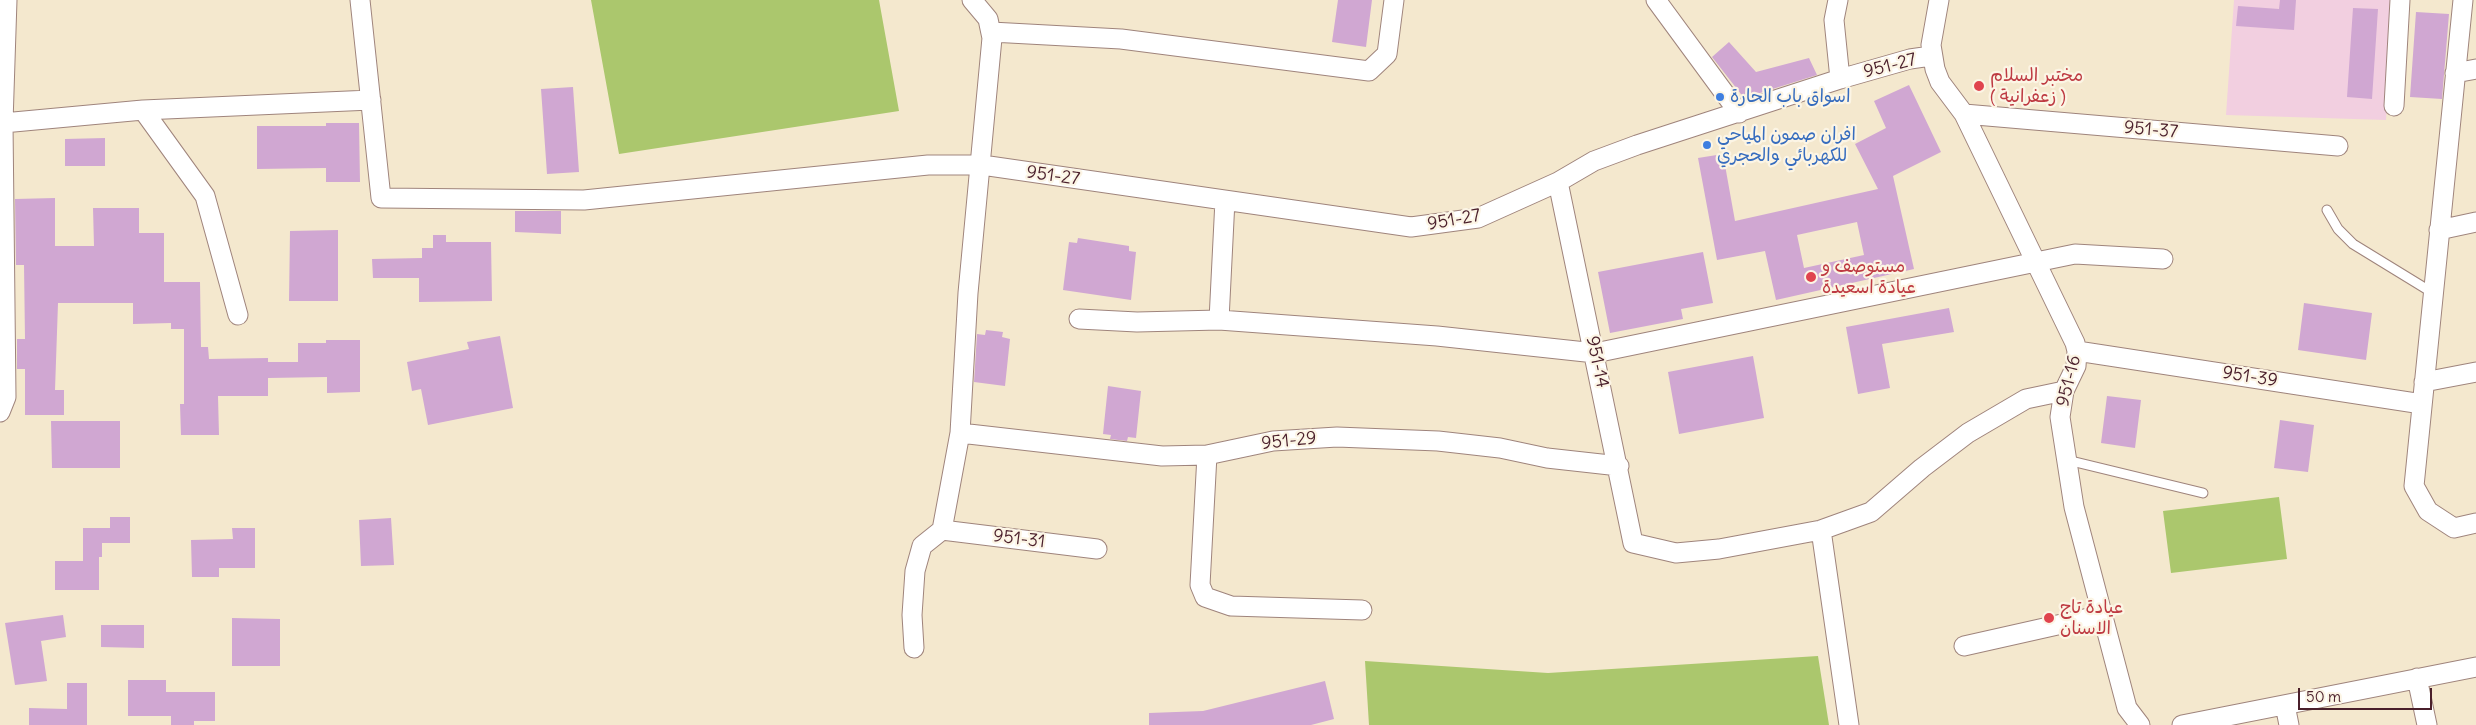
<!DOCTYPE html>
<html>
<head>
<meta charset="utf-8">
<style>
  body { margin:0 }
  #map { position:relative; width:2476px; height:725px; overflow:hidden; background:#f4e8ce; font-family:Delius,sans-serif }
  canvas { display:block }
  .scale { position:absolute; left:2298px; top:688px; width:134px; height:22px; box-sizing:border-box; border:2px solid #4a1f2b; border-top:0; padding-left:6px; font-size:15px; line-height:18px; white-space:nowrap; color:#4a1f2b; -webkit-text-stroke:4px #fcf5e5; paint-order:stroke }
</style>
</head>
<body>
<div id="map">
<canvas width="2476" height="725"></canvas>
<div class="scale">50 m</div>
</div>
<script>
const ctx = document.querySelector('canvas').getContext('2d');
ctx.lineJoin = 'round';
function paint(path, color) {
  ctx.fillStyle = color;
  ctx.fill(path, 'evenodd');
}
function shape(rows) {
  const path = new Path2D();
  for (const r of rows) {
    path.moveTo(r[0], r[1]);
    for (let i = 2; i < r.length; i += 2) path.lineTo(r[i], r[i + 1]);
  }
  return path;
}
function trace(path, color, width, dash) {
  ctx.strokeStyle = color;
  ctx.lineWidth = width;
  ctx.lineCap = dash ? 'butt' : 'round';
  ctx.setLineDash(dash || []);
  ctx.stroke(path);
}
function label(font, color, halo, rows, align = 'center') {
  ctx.font = font + ' Delius,"Playpen Sans Arabic",sans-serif';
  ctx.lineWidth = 4.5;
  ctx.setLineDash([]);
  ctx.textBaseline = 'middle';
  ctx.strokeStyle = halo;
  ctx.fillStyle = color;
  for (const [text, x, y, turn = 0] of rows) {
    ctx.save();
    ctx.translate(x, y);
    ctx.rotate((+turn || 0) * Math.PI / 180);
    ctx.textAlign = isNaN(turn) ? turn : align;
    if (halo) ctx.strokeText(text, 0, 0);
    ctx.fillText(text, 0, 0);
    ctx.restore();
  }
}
paint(shape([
  [2234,0,2394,0,2386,120,2226,115]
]), '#f2cfe0');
paint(shape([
  [591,0,879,0,899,111,619,154],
  [2279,497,2287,559,2171,573,2163,511],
  [1818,656,1829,725,1369,725,1365,661,1548,673]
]), '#abc76d');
paint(shape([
  [1338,0,1372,0,1366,47,1332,42],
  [2280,0,2296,0,2294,30,2236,26,2238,6,2279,9],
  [2353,8,2378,9,2372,99,2347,97],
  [2416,12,2449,14,2442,99,2410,97],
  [1729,42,1756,72,1809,58,1817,75,1744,98,1712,57],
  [1909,85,1941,152,1893,176,1914,269,1776,300,1765,251,1717,260,1698,158,1723,154,1735,221,1878,189,1855,144,1886,128,1874,101],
  [1857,222,1864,255,1804,268,1797,235],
  [573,87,579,172,547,174,541,89],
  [326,123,359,123,360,182,326,182,326,168,257,169,257,126,326,126],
  [105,138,105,166,65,166,65,139],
  [55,198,55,246,94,246,93,208,139,208,139,233,164,233,164,282,200,282,201,347,208,347,209,359,268,358,268,362,298,362,298,343,326,343,326,340,360,340,360,392,327,393,327,377,268,378,268,396,218,396,219,435,181,435,180,404,184,404,184,329,171,329,171,323,133,324,133,303,58,303,55,390,64,390,64,415,25,415,25,369,17,369,17,339,25,339,24,265,16,265,15,199],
  [515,211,561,211,561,234,515,232],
  [338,230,338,301,289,301,290,231],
  [433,235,446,235,446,242,491,242,492,301,419,302,419,278,373,278,372,259,422,258,422,248,433,248],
  [1078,238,1129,246,1129,251,1136,252,1131,300,1063,290,1069,242,1077,243],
  [1703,252,1713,303,1681,309,1683,319,1610,333,1598,272],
  [2304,303,2372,313,2366,360,2298,350],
  [1949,308,1954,332,1882,344,1890,388,1858,394,1846,327],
  [986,330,1003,332,1002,337,1010,339,1005,386,974,382,977,334,985,335],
  [500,336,513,408,428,425,421,389,412,391,407,362,469,349,467,342],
  [1753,356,1764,418,1679,434,1668,372],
  [1108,386,1141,391,1136,438,1128,437,1127,441,1110,439,1111,435,1103,434],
  [2107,396,2141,400,2135,448,2101,443],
  [2280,420,2314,425,2308,472,2274,468],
  [51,421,120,421,120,468,52,468],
  [110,517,130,517,130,543,102,543,102,557,99,557,99,590,55,590,55,561,83,561,83,528,110,528],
  [391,518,394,565,361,566,359,520],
  [232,528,255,528,255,568,219,568,219,577,192,577,191,540,233,539],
  [63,615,66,637,41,641,47,681,15,685,5,623],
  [232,618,280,619,280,666,232,666],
  [101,625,144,625,144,648,101,647],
  [128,680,166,680,166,692,215,692,215,721,194,721,194,725,171,725,171,716,128,716],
  [1325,681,1334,719,1311,725,1149,725,1149,713,1203,711],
  [67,683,87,683,87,725,29,725,29,708,67,709]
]), '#d0a7d2');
const service = shape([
  [2327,210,2338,229,2353,244,2433,293],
  [2067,460,2203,493]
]);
const minor = shape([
  [360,0,381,198,584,200,928,165,982,165,1411,227,1478,218,1558,182,1594,161,1637,145,1840,79,1910,59,1931,56],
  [1656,0,1739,113],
  [1838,0,1834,20,1840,79],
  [1939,0,1931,45,1935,69,1940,82,1964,114,2075,343,2077,351,2076,366,2064,391,2060,417,2074,507,2127,708,2140,725],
  [2463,0,2414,486,2428,511,2454,528,2476,523],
  [991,32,1121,39,1369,71,1387,54,1394,0],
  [2455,73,2476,69],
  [2394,106,2400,0],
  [143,110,205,196,238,315],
  [1964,114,2338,146],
  [3,123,143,110,371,100],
  [1558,182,1633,543,1676,553,1719,549,1821,530,1871,512,1922,468,1968,433,2026,399,2064,391],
  [2439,230,2476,222],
  [1079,319,1137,322,1219,320,1437,336,1595,353,2075,254,2163,259],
  [1219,320,1225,200],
  [2077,351,2422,404],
  [2424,382,2476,372],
  [0,412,6,397,3,123,7,0],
  [960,433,1162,456,1207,455,1273,441,1337,437,1438,441,1500,448,1547,458,1619,466],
  [1207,455,1200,585,1205,597,1231,606,1362,610],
  [942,530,1097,549],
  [1821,530,1849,725],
  [1964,646,2102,615],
  [914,648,912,615,915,571,922,546,942,530,960,433,968,293,992,38,988,19,972,0],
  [2417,678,2427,725],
  [2285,705,2289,725],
  [2182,725,2476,667]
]);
trace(service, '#9f847c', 11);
trace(minor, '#9f847c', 21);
trace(service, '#fff', 9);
trace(minor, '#fff', 19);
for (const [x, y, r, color] of [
  [1979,86,6,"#e0444e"],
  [1720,97,5,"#3f7fe0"],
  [1707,145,5,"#3f7fe0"],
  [1811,277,6,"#e0444e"],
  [2049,618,6,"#e0444e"]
]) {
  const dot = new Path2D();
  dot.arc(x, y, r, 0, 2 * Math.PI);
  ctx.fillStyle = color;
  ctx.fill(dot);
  trace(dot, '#fcf5e5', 2);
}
label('18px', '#4a1f2b', '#fcf5e5', [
  ["951-27",1890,66,-14],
  ["951-37",2151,130,5],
  ["951-27",1053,176,8],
  ["951-27",1454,220,-10],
  ["951-14",1597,362,78],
  ["951-39",2250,377,9],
  ["951-16",2069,381,-76],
  ["951-29",1289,441,-6],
  ["951-31",1019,539,7]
]);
label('18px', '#be3a42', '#fcf5e5', [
  ["مختبر السلام",1990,76],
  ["( زعفرانية )",1990,97],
  ["مستوصف و",1822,267],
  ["عيادة اسعيدة",1822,288],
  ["عيادة تاج",2060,608],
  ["الاسنان",2060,629]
], 'left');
label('18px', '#366cbe', '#fcf5e5', [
  ["اسواق باب الحارة",1730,97],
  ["افران صمون المياحي",1717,135],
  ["للكهربائي والحجري",1717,156]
], 'left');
</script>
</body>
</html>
